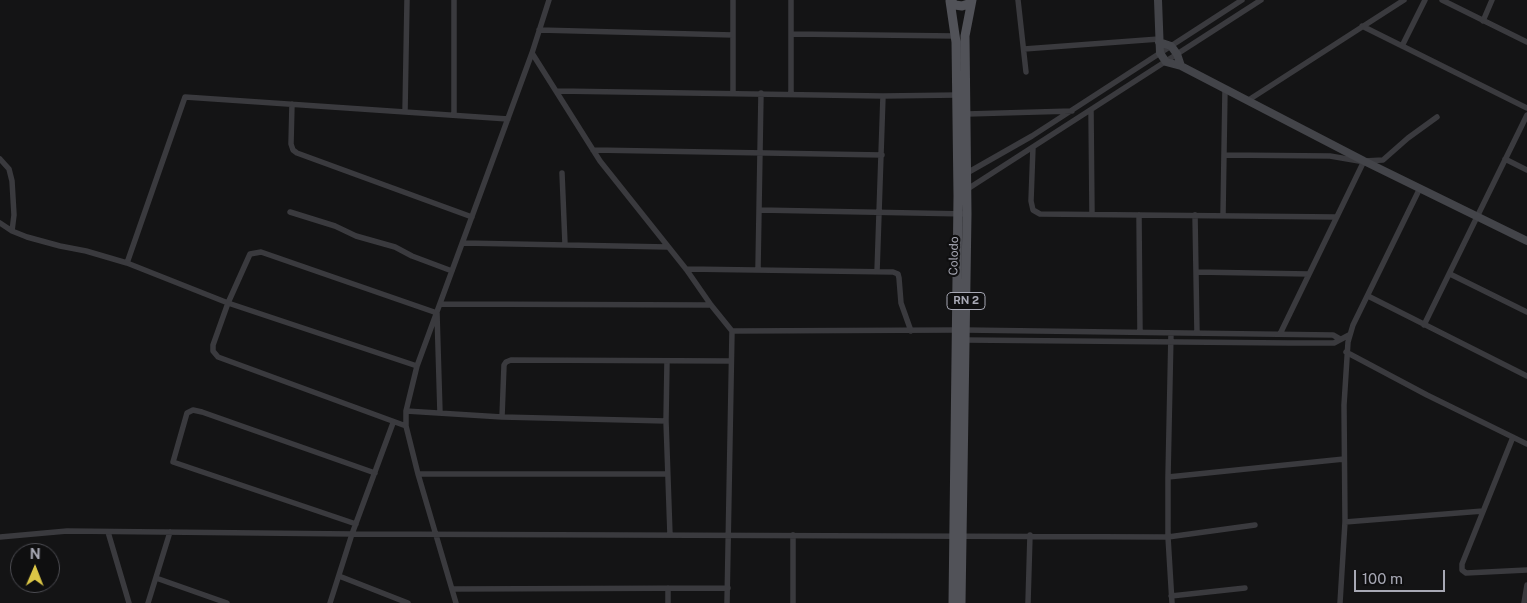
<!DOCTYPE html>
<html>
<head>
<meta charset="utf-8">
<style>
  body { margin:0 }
  #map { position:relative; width:1527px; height:603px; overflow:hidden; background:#141415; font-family:"Public Sans",sans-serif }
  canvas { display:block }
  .north { position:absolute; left:10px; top:543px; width:50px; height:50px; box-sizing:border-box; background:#0f0f10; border:1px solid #4c4c52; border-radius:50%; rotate:1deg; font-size:14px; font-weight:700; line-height:20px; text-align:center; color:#a7a8b4 }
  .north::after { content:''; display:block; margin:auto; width:18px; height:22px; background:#dbc646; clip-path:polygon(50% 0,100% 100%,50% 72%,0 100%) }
  .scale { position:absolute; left:1354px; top:570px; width:91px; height:22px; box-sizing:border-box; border:2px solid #a7a8b4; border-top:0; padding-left:6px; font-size:15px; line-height:18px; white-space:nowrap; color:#a7a8b4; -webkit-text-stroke:4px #0f0f10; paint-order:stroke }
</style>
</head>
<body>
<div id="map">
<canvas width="1527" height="603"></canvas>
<div class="north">N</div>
<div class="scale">100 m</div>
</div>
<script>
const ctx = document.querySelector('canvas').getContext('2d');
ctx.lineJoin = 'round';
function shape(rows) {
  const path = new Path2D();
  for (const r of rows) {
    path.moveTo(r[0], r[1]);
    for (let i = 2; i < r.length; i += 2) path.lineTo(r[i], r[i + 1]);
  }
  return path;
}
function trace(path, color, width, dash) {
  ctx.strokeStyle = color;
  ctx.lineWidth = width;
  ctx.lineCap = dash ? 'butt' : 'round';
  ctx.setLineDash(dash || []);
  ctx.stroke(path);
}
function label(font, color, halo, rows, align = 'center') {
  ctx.font = font + ' "Public Sans",sans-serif';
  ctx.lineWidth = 4.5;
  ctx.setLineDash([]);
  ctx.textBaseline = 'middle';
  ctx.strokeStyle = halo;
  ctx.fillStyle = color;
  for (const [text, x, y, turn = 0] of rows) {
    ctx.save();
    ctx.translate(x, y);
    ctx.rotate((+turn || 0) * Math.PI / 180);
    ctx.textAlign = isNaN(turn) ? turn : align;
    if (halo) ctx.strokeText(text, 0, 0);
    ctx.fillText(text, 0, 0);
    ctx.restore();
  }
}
trace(shape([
  [454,0,454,115],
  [1018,0,1026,72],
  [1442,0,1527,42],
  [1483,21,1492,0],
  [1362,26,1527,108],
  [539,30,733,35],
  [792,34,955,36],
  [1402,46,1425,0],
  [1024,49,1159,39],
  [532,53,600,161,686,269,711,305,732,331,727,603],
  [557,91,883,96,958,95],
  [733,92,733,0],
  [791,93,791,0],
  [1247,101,1404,0],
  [292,104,291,144,293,150,297,153,472,217],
  [1091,110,1092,214],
  [405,112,407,0],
  [967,114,1072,111],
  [1033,147,1031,201,1033,210,1040,214,1336,217],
  [593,150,882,155],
  [1224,155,1330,156,1359,161],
  [0,159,9,169,12,181,14,215,12,231],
  [1505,159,1527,170],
  [562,173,565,244],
  [967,173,1032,136,1242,0],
  [966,190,1261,0],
  [759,210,967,214],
  [290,212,335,226,356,236,395,247,412,256,452,271],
  [1139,215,1140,332],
  [1195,215,1197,333],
  [1223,215,1225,89],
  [0,223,12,231,27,237,60,246,86,251,127,263,228,303,417,366],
  [463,243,668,247],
  [127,263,185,97,508,119],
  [686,269,893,272,898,274,899,278,901,303,911,331],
  [758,269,761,93],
  [877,272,883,96],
  [1196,272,1309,274],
  [1450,274,1527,312],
  [1368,296,1527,376],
  [440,304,711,305],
  [1424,325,1527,115],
  [965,330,1333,335,1340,339],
  [732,331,957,330],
  [1171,333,1168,477,1168,537,1172,603],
  [1280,334,1364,161,1383,160,1408,138,1437,117],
  [965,340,1289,343,1334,343,1349,335],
  [1346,352,1427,395,1527,444],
  [667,361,666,421,670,535],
  [406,411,502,417,666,421],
  [502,417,504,365,506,362,511,360,731,361],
  [406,426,218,357,213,351,213,345,228,303,250,254,261,252,437,313,440,413],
  [1513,437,1462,564,1462,570,1466,573,1527,570],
  [418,474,667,474],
  [1168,477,1344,459],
  [1345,522,1483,511],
  [356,524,173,462,187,413,193,410,202,412,375,473],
  [108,532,129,603],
  [793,535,793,603],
  [0,537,67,531,352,534,1168,537,1255,525],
  [339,576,408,603],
  [156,578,227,603],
  [452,589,728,588],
  [1171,596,1245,588],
  [148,603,170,532],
  [330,603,352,534,393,423],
  [456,603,418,474,406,426,406,411,417,366,532,53,549,0],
  [668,603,668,588],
  [1028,603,1030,535],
  [1340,603,1345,522,1344,405,1348,342,1353,325,1420,188],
  [1524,603,1527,585]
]), '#3a3a3e', 5.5);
trace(shape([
  [1158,0,1160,53,1166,62,1181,66,1364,161,1527,241],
  [1159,42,1171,46,1177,54,1181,66]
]), '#434449', 8);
trace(shape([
  [950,0,955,5,962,6,968,4,972,0],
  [950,1,956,42,958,196,953,603],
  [961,603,967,214,965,36,972,0]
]), '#515258', 9);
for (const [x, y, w] of [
  [966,301,38]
]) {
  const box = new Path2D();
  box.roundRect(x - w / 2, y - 8.5, w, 17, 4);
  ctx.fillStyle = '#0f0f10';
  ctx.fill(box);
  trace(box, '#a7a8b4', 1);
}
label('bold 11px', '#a7a8b4', null, [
  ["RN 2",966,301]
]);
label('12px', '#a7a8b4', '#0f0f10', [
  ["Colodo",954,256,-89]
]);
</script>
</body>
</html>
